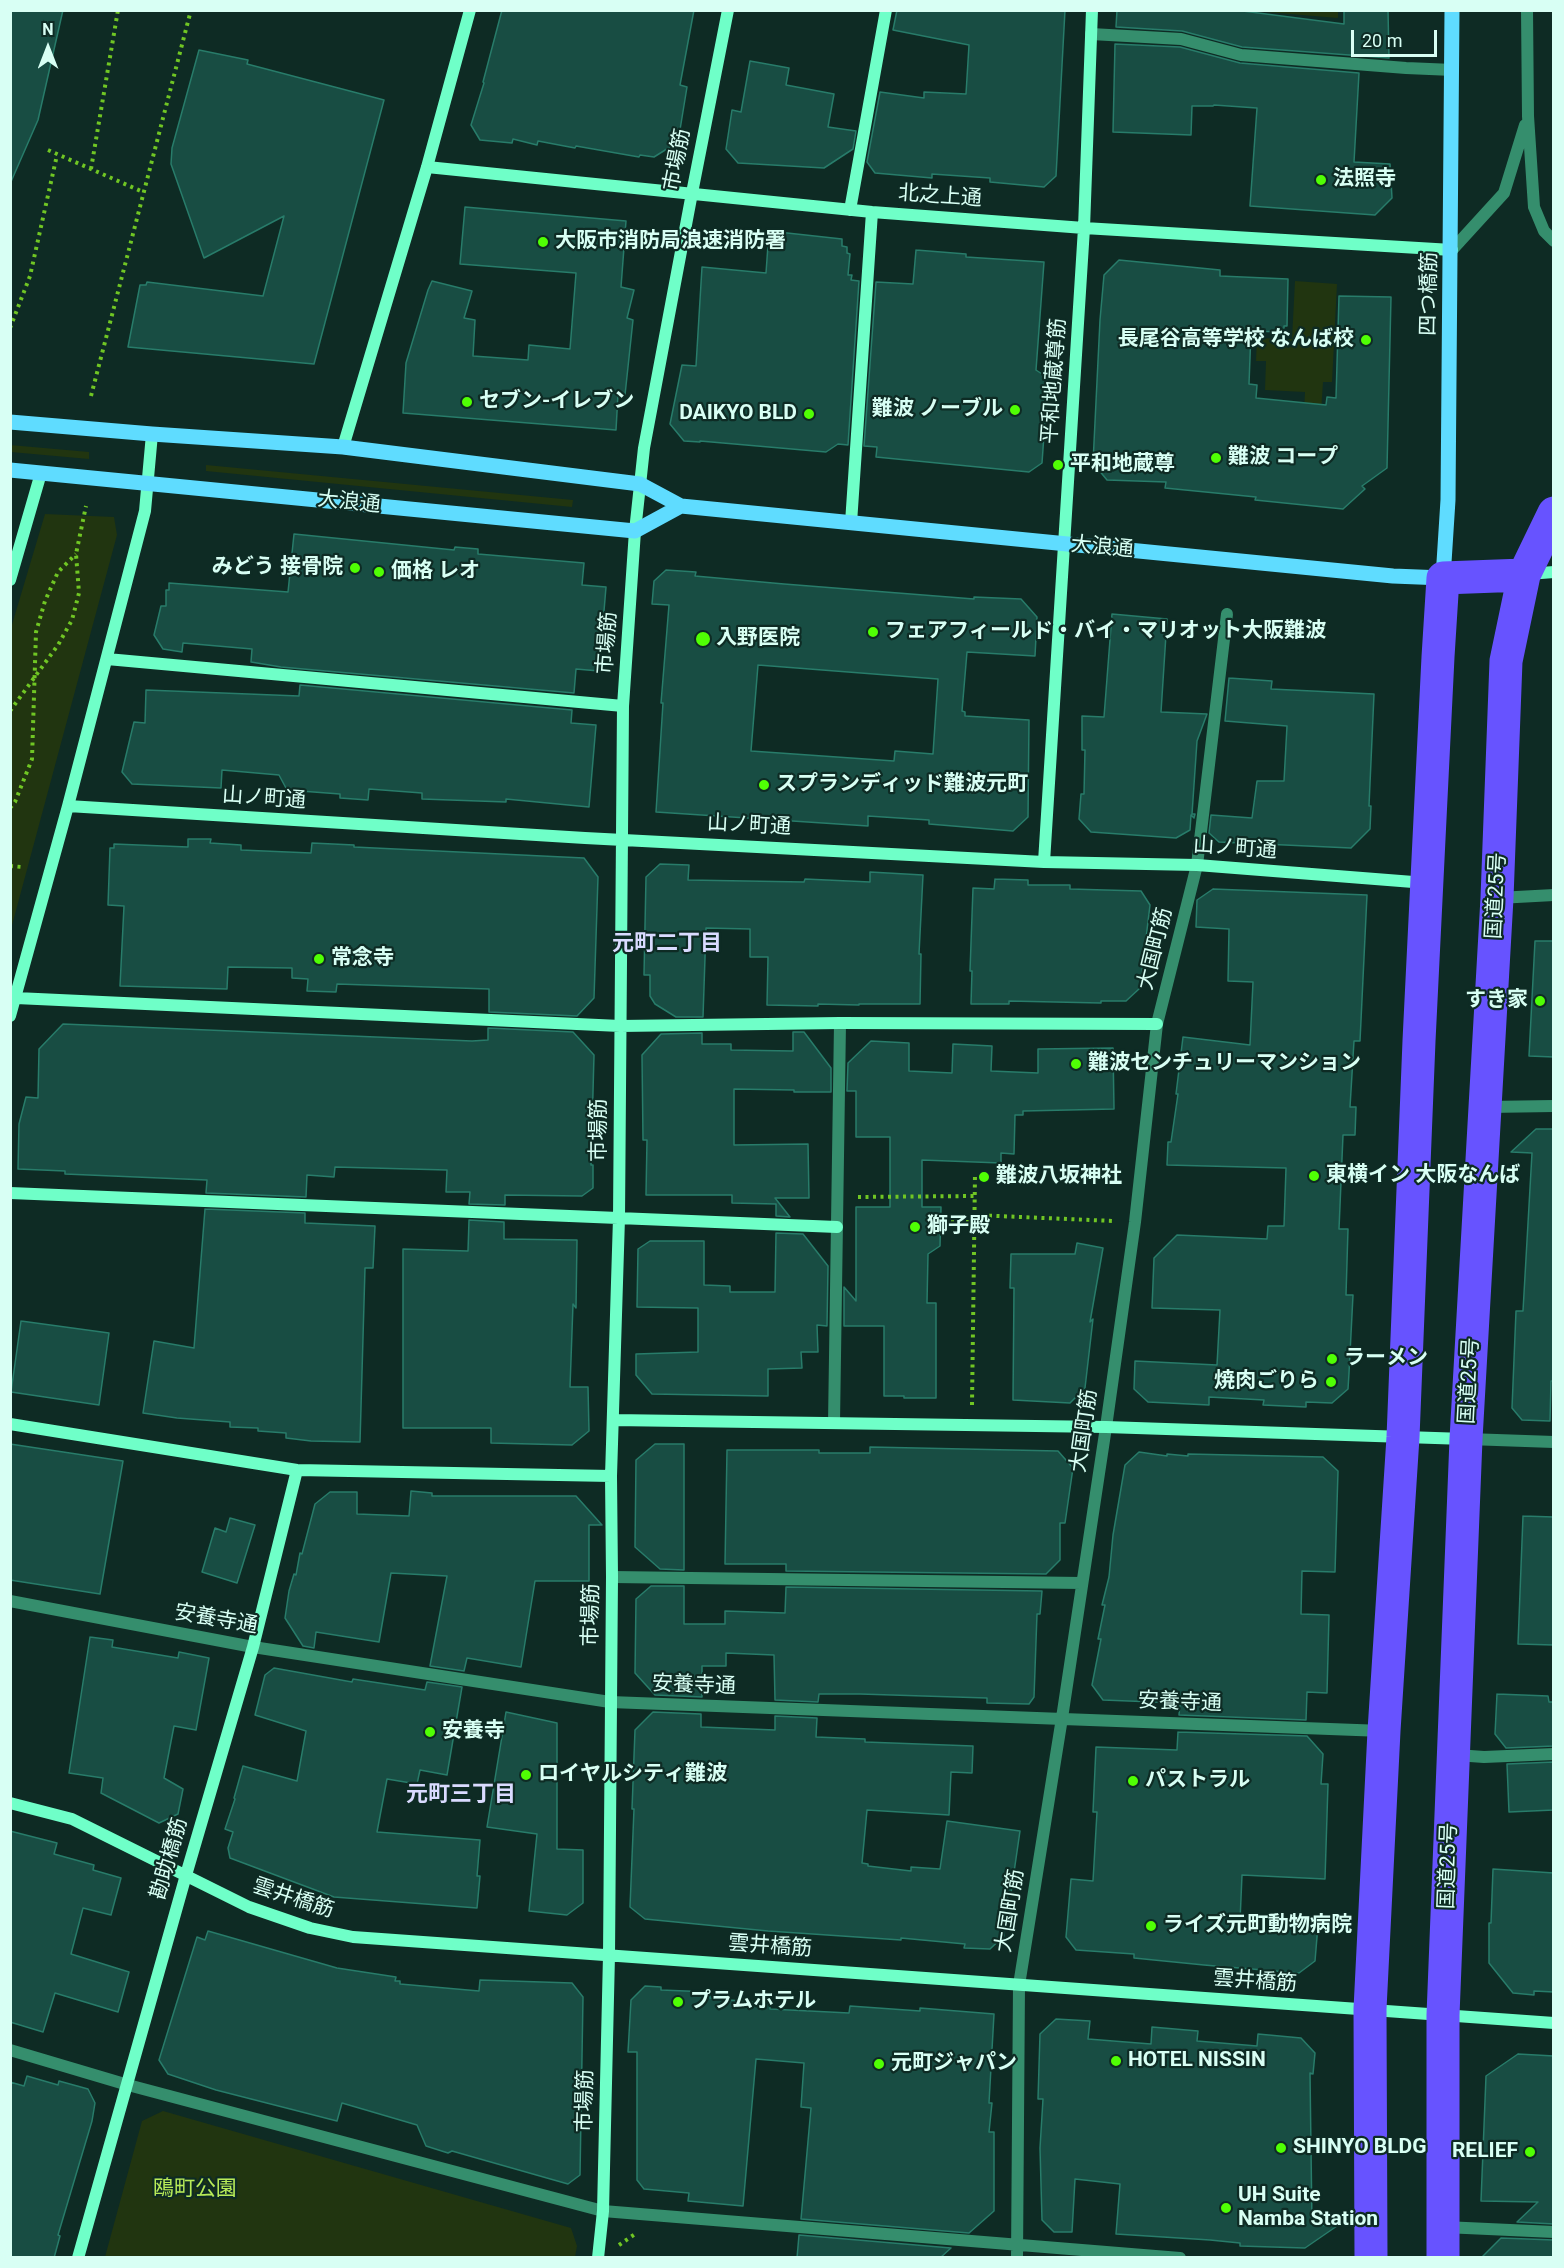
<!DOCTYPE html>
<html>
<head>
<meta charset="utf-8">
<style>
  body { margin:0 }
  #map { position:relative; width:1564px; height:2268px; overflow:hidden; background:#0e2b24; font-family:Roboto,sans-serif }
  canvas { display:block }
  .frame { position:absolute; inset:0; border:12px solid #d8fff4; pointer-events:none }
  .north { position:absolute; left:18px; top:18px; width:60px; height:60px; -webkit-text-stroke:4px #0e2b24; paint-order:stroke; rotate:0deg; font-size:16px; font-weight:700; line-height:24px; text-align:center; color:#d8fff4 }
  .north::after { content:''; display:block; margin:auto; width:21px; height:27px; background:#d8fff4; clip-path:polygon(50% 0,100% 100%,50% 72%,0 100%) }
  .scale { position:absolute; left:1351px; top:30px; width:86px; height:27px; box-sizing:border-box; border:3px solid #d8fff4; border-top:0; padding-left:8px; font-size:18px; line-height:21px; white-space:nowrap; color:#d8fff4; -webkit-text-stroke:4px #0e2b24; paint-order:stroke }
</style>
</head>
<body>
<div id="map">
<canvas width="1564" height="2268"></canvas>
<div class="frame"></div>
<div class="north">N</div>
<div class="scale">20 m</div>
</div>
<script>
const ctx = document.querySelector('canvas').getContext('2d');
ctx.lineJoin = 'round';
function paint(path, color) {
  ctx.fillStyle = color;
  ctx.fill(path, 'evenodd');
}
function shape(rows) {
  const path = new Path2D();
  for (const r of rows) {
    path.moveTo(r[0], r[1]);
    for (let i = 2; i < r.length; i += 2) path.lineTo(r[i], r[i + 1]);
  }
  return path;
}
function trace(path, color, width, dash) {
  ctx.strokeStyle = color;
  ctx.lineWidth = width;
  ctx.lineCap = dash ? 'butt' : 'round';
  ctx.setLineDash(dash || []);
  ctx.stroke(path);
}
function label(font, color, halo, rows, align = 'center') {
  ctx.font = font + ' Roboto,"Noto Sans JP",sans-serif';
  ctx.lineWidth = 4.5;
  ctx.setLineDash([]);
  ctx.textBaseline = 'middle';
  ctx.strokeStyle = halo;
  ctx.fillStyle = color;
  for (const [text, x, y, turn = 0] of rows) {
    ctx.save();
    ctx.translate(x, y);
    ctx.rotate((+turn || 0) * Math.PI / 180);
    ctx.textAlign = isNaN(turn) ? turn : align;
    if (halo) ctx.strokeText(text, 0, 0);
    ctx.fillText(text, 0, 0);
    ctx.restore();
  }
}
paint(shape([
  [1255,11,1338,11,1338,18],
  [1295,281,1337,284,1332,382,1323,382,1321,413,1304,412,1305,392,1265,390,1266,361,1256,361,1257,338,1292,339],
  [10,445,89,452,89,459,11,452],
  [206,465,573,500,572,507,206,471],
  [45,514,114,517,117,535,11,929,11,628],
  [163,2111,571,2228,577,2246,575,2257,105,2257,142,2121]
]), '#213510');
const building = shape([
  [10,10,63,10,38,120,10,184,10,10],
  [502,10,694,10,680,85,687,87,678,142,654,157,640,155,639,157,576,146,575,148,538,141,537,145,513,139,512,143,480,140,471,125,484,83,483,82,502,10],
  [897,10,1065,10,1056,176,1044,187,990,182,990,178,932,174,932,178,875,173,867,162,880,92,924,98,924,92,966,94,969,45,893,30,897,10],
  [1117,10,1235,10,1344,24,1344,10,1388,10,1389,58,1242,47,1182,31,1116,27,1117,10],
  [1115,44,1180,47,1240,63,1359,73,1354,162,1390,164,1392,198,1375,215,1250,206,1257,108,1214,105,1213,106,1192,106,1191,135,1113,132,1115,44],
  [199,50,248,60,247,64,384,100,314,364,128,347,140,285,146,285,147,282,263,296,284,216,204,258,171,164,172,148,199,50],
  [750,61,789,68,786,85,834,94,828,127,856,131,853,149,824,168,738,163,726,149,732,110,741,112,750,61],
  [465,207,626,221,621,287,634,290,627,318,633,320,625,395,618,394,616,430,403,413,406,363,428,290,432,281,472,291,464,318,475,320,473,356,528,360,529,345,570,349,576,273,460,264,465,207],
  [769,231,842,239,842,246,847,247,847,253,850,254,848,275,852,275,851,280,859,281,848,445,838,444,826,452,700,441,700,442,684,441,670,424,682,365,696,366,702,267,766,273,769,231],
  [916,250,966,254,966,257,1044,262,1036,370,1048,378,1042,463,1029,472,876,457,877,447,864,446,876,282,913,284,916,250],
  [1119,260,1220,270,1220,276,1288,279,1287,326,1284,326,1284,332,1251,331,1249,384,1257,385,1256,398,1326,405,1327,397,1336,398,1339,296,1391,297,1387,468,1362,486,1365,489,1343,509,1255,500,1256,497,1165,488,1166,482,1107,480,1093,463,1100,320,1104,275,1119,260],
  [294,534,454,550,455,547,478,549,478,554,584,563,582,585,606,587,599,671,576,669,574,693,281,667,251,662,252,649,183,643,182,652,163,649,154,635,161,606,166,606,166,590,169,590,169,583,288,592,294,534],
  [666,570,696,572,695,576,784,584,974,599,974,597,1021,599,1037,617,1035,656,967,652,962,711,965,712,965,716,1029,720,1028,817,1013,831,929,824,929,820,868,816,868,826,656,812,663,703,661,703,669,605,652,604,654,581,666,570],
  [758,665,938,679,933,754,895,751,894,761,751,751,758,665],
  [1112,614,1167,619,1161,712,1207,714,1197,741,1192,814,1195,814,1194,818,1191,815,1190,830,1176,838,1091,832,1079,819,1081,794,1084,794,1085,750,1082,750,1082,716,1104,717,1112,614],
  [1229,678,1272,681,1271,689,1374,694,1369,806,1371,806,1370,829,1351,848,1219,842,1209,833,1211,815,1252,818,1257,781,1284,781,1287,726,1225,721,1229,678],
  [300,685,572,710,571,723,596,725,589,807,506,799,506,802,422,799,422,793,369,789,368,800,340,798,340,794,287,790,279,775,222,770,221,788,132,784,122,772,134,722,145,723,146,690,299,696,300,685],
  [188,839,211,839,210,843,241,845,241,850,311,853,312,843,354,845,354,847,584,858,598,877,594,998,577,1016,489,1012,489,989,337,984,336,992,307,991,308,979,292,978,292,968,228,967,227,989,120,986,124,906,108,905,110,848,114,848,114,844,188,847,188,839],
  [660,864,689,865,688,880,804,882,805,879,870,882,870,872,923,875,919,954,921,954,920,1004,859,1004,859,1005,818,1004,818,1006,767,1005,768,957,750,957,750,929,706,928,703,1017,676,1017,655,1004,650,996,650,975,644,975,646,877,660,864],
  [995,879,1028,880,1028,885,1070,885,1070,889,1141,891,1150,905,1140,988,1126,1001,1101,1001,1101,1003,1009,1001,1009,1004,971,1004,972,971,970,971,973,888,994,889,995,879],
  [1213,889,1367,895,1360,1041,1354,1041,1350,1107,1356,1107,1355,1135,1343,1135,1339,1229,1348,1229,1346,1295,1353,1295,1349,1373,1348,1389,1332,1403,1306,1402,1306,1407,1263,1405,1264,1400,1209,1397,1209,1405,1148,1402,1134,1389,1135,1361,1217,1365,1220,1310,1152,1308,1154,1258,1177,1235,1267,1239,1268,1226,1284,1226,1286,1168,1167,1165,1168,1142,1171,1142,1178,1094,1176,1094,1183,1037,1250,1045,1253,982,1228,981,1229,929,1196,927,1197,900,1213,889],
  [1535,941,1554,941,1554,1057,1529,1056,1535,941],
  [63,1024,472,1041,488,1040,488,1028,573,1032,594,1055,591,1165,593,1165,593,1188,582,1196,505,1195,505,1205,469,1204,470,1192,446,1192,447,1170,335,1167,334,1177,307,1175,306,1197,206,1193,207,1180,65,1174,65,1171,18,1169,19,1124,26,1097,38,1098,39,1049,63,1024],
  [793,1032,804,1032,831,1068,831,1092,794,1092,794,1090,734,1089,734,1145,808,1144,809,1198,775,1198,790,1217,776,1216,776,1204,732,1203,732,1195,646,1195,647,1140,643,1140,642,1055,661,1034,702,1033,702,1044,731,1044,731,1050,793,1051,793,1032],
  [871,1041,909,1043,909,1071,952,1073,953,1044,992,1046,991,1071,1038,1073,1038,1049,1113,1048,1114,1109,1023,1111,1023,1115,1015,1115,1014,1154,1001,1153,1001,1163,922,1160,922,1207,941,1207,940,1246,928,1254,927,1303,936,1303,936,1398,904,1398,904,1396,884,1396,884,1326,844,1326,844,1287,856,1301,856,1207,890,1207,890,1137,856,1137,856,1091,847,1091,848,1063,871,1041],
  [1536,1129,1554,1129,1554,1381,1551,1381,1550,1421,1522,1420,1512,1408,1516,1311,1523,1311,1532,1153,1511,1152,1536,1129],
  [205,1209,305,1213,305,1223,375,1226,373,1268,365,1268,360,1442,311,1441,286,1438,286,1433,258,1431,258,1428,230,1427,230,1422,177,1418,143,1413,154,1341,194,1348,205,1209],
  [469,1220,504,1222,504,1239,577,1240,576,1308,573,1304,570,1387,588,1387,589,1431,572,1445,491,1443,491,1428,403,1428,403,1249,468,1251,469,1220],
  [776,1233,803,1234,828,1266,827,1326,817,1325,818,1352,801,1352,802,1368,768,1369,768,1396,652,1394,636,1375,636,1354,698,1352,698,1308,637,1307,638,1249,650,1241,704,1241,704,1285,730,1286,730,1292,775,1292,776,1233],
  [1077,1243,1103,1248,1090,1322,1093,1319,1085,1388,1070,1403,1013,1400,1014,1288,1010,1288,1011,1254,1075,1254,1077,1243],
  [21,1321,109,1333,99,1405,11,1392,21,1321],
  [10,1444,123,1461,100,1594,10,1580,10,1444],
  [655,1444,684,1444,684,1570,660,1569,635,1547,636,1460,655,1444],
  [870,1447,1058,1451,1073,1468,1065,1523,1060,1523,1060,1560,1046,1574,786,1571,786,1564,725,1564,727,1450,819,1450,819,1453,870,1453,870,1447],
  [1139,1452,1167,1456,1167,1454,1188,1456,1188,1454,1323,1457,1338,1471,1335,1572,1302,1571,1301,1614,1329,1615,1327,1693,1307,1692,1306,1720,1179,1715,1180,1703,1103,1700,1092,1685,1101,1639,1098,1639,1105,1605,1102,1605,1109,1577,1113,1535,1125,1465,1139,1452],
  [411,1491,432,1493,432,1496,576,1496,602,1525,589,1525,589,1581,535,1581,521,1667,467,1658,464,1671,430,1666,447,1576,391,1573,379,1642,316,1632,314,1648,303,1646,285,1618,289,1591,294,1574,296,1575,300,1553,302,1554,315,1504,330,1492,357,1492,357,1514,409,1516,411,1491],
  [1523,1516,1554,1517,1554,1645,1518,1644,1523,1516],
  [230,1518,255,1525,237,1583,202,1572,215,1528,226,1532,230,1518],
  [651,1586,684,1586,684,1624,725,1624,725,1611,785,1613,786,1587,1042,1591,1040,1614,1037,1614,1034,1697,1029,1704,987,1703,987,1698,860,1694,819,1694,818,1702,775,1700,774,1655,726,1653,726,1666,702,1666,702,1697,655,1695,635,1673,636,1599,651,1586],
  [90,1637,113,1640,112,1647,178,1658,179,1652,209,1658,196,1730,174,1726,164,1778,183,1789,178,1814,159,1823,101,1793,103,1778,69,1773,90,1637],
  [274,1668,352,1682,353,1679,425,1690,427,1682,462,1687,447,1775,420,1770,417,1784,387,1779,377,1832,480,1840,477,1876,480,1876,477,1908,334,1897,230,1858,228,1848,233,1832,225,1829,235,1799,234,1798,243,1766,297,1781,306,1731,255,1715,265,1675,274,1668],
  [1497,1694,1548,1696,1549,1702,1554,1702,1554,1746,1506,1748,1495,1734,1497,1694],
  [506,1712,557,1723,557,1849,583,1850,583,1903,567,1915,529,1911,537,1834,487,1827,506,1712],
  [653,1712,701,1714,701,1727,775,1730,775,1716,817,1718,816,1737,865,1739,865,1742,973,1746,972,1773,951,1772,949,1815,867,1810,862,1863,868,1864,868,1866,911,1871,911,1867,940,1869,947,1821,1020,1831,1011,1893,1008,1892,1004,1936,990,1949,964,1948,965,1944,901,1938,901,1940,768,1931,645,1919,630,1907,634,1809,632,1809,635,1730,653,1712],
  [1178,1732,1307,1736,1323,1754,1321,1784,1328,1784,1325,1879,1242,1875,1240,1921,1318,1925,1315,1961,1299,1973,1204,1965,1134,1958,1134,1954,1076,1950,1066,1937,1071,1879,1093,1881,1097,1812,1093,1812,1096,1747,1177,1750,1178,1732],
  [1554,1762,1554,1810,1509,1812,1507,1764,1554,1762],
  [10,1831,57,1843,54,1854,94,1865,93,1870,121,1878,111,1915,83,1908,71,1954,129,1972,118,2012,55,1993,43,2032,10,2022,10,1831],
  [1493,1869,1554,1873,1554,1992,1534,1991,1534,1995,1513,1993,1489,1963,1489,1923,1491,1923,1493,1869],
  [208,1931,337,1968,396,1977,395,1981,400,1981,400,1984,479,1991,480,1980,572,1983,583,1997,580,2175,568,2184,452,2151,448,2153,426,2146,417,2125,342,2103,337,2121,216,2090,168,2074,159,2060,197,1937,205,1940,208,1931],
  [645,1986,661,1987,661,1990,710,1992,710,1998,770,2004,770,2009,849,2013,850,2006,920,2011,920,2008,994,2014,989,2103,992,2103,989,2132,994,2132,994,2211,969,2233,801,2219,811,2108,801,2107,804,2063,756,2059,743,2206,688,2201,689,2193,644,2189,637,2180,637,2052,628,2052,631,2000,645,1986],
  [1056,2019,1090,2021,1088,2039,1151,2044,1152,2027,1198,2031,1197,2041,1257,2046,1258,2034,1301,2038,1315,2053,1313,2074,1310,2073,1312,2225,1337,2226,1305,2248,1240,2246,1240,2243,1210,2240,1116,2234,1120,2184,1075,2179,1072,2232,1054,2232,1042,2220,1040,2148,1043,2099,1038,2099,1040,2034,1056,2019],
  [1518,2054,1554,2056,1554,2224,1517,2222,1538,2202,1481,2201,1486,2076,1518,2054],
  [27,2076,58,2085,59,2081,88,2089,95,2103,92,2121,58,2235,60,2236,54,2258,10,2258,10,2082,24,2086,27,2076],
  [799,2235,951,2248,940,2258,797,2258,799,2235],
  [1501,2238,1554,2240,1554,2258,1481,2258,1501,2238]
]);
paint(building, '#184d43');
trace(building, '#287c6a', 1.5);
trace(shape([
  [48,150,143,192],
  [91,169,118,10],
  [10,328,30,276,57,155],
  [91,396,191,10],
  [10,711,58,645,72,620,79,593,76,554,86,506],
  [10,808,15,802,32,759,36,632,45,601,58,572,76,554],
  [10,866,22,867],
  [858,1197,974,1196],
  [974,1215,1114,1221],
  [951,1222,974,1222],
  [972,1405,975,1174],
  [619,2245,635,2234]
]), '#70c624', 4, [3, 4.5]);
trace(shape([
  [1527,10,1528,116,1534,207,1544,231,1554,241],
  [1091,34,1181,39,1241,55,1406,68,1453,70],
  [1452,250,1504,193,1525,125],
  [1498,898,1554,895],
  [1487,1107,1554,1106],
  [834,1423,840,1023],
  [1468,1439,1554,1442],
  [612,1577,1082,1583],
  [10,1601,253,1647,610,1702,1383,1731],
  [1456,1755,1484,1757,1554,1754],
  [10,2050,128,2085,603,2211,1180,2258],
  [1444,2227,1554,2232],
  [1017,2258,1019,1985,1062,1718,1106,1427,1135,1222,1157,1024,1197,865,1227,614]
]), '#358e6d', 12);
trace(shape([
  [427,167,872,212,1084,228,1452,250],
  [850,210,886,10],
  [343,447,427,167,470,10],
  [851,523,872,212],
  [1528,574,1554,572],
  [10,580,41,473],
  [107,659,623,706],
  [68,806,585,838,1044,862,1197,865,1426,883],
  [1044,862,1084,228,1092,10],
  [16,998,620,1026,840,1023,1157,1024],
  [10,1016,68,806,145,511,152,434],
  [10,1193,837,1227],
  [613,1420,1106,1427,1465,1439],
  [10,1424,297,1470,611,1476],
  [10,1803,72,1819,249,1907,310,1928,353,1937,1554,2023],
  [78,2258,186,1875,253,1647,297,1470],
  [598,2258,603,2211,609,1955,612,1577,611,1476,619,1218,623,706,635,531,644,448,692,193,728,10]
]), '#6fffc8', 12);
trace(shape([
  [10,422,152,434,343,447,640,484,681,506,1393,576,1443,578,1448,500,1452,10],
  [10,470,635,531,681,506]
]), '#5fdcff', 15);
trace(shape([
  [1371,2258,1370,2009,1384,1731,1403,1437,1419,1041,1438,657,1443,578,1524,575],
  [1443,2258,1443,2015,1466,1439,1497,898,1506,661,1524,575,1554,513]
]), '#6753ff', 33);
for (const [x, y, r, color] of [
  [1321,180,6,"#50ff04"],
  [543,242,6,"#50ff04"],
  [1366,340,6,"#50ff04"],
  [467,402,6,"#50ff04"],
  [1015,410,6,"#50ff04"],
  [809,414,6,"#50ff04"],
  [1216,458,6,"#50ff04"],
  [1058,465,6,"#50ff04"],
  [355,568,6,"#50ff04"],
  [379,572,6,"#50ff04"],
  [873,632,6,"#50ff04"],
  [703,639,8,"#50ff04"],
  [764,785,6,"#50ff04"],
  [319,959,6,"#50ff04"],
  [1540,1001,6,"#50ff04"],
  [1076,1064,6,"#50ff04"],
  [1314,1176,6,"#50ff04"],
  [984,1177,6,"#50ff04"],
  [915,1227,6,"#50ff04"],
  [1332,1359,6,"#50ff04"],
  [1331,1382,6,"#50ff04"],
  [430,1732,6,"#50ff04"],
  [526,1775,6,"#50ff04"],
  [1133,1781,6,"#50ff04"],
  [1151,1926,6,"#50ff04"],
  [678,2002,6,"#50ff04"],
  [1116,2061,6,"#50ff04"],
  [879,2064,6,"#50ff04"],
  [1281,2148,6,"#50ff04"],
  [1530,2152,6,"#50ff04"],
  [1226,2208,6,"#50ff04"]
]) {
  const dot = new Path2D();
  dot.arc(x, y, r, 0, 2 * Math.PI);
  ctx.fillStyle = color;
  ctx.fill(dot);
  trace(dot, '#0e2b24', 2);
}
label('21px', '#d8fff4', '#0e2b24', [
  ["市場筋",678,160,-79],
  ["北之上通",940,197,4],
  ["四つ橋筋",1430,294,-89],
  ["平和地蔵尊筋",1055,381,-86],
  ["大浪通",349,503,6],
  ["大浪通",1102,548,5],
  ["市場筋",608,643,-86],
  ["山ノ町通",264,799,4],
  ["山ノ町通",749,826,3],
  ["山ノ町通",1235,849,4],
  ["国道25号",1497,896,-87],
  ["大国町筋",1156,949,-76],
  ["市場筋",600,1130,-90],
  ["国道25号",1470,1381,-87],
  ["大国町筋",1085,1431,-82],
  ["市場筋",592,1615,-89],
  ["安養寺通",216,1620,10],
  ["安養寺通",694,1686,2],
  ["安養寺通",1180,1703,2],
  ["勘助橋筋",170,1859,-74],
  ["国道25号",1449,1866,-88],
  ["雲井橋筋",293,1899,18],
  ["大国町筋",1011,1911,-81],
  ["雲井橋筋",770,1947,4],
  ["雲井橋筋",1255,1982,4],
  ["市場筋",586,2101,-89]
]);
label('bold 21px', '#d8fff4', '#0e2b24', [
  ["法照寺",1333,180],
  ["大阪市消防局浪速消防署",555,242],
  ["長尾谷高等学校 なんば校",1354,340,"right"],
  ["セブン-イレブン",479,402],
  ["難波 ノーブル",1003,410,"right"],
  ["DAIKYO BLD",797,414,"right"],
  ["難波 コープ",1228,458],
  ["平和地蔵尊",1070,465],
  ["みどう 接骨院",343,568,"right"],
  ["価格 レオ",391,572],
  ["フェアフィールド・バイ・マリオット大阪難波",885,632],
  ["入野医院",716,639],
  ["スプランディッド難波元町",776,785],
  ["常念寺",331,959],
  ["すき家",1528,1001,"right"],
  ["難波センチュリーマンション",1088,1064],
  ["東横イン 大阪なんば",1326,1176],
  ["難波八坂神社",996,1177],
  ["獅子殿",927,1227],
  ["ラーメン",1344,1359],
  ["焼肉ごりら",1319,1382,"right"],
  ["安養寺",442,1732],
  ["ロイヤルシティ難波",538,1775],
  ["パストラル",1145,1781],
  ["ライズ元町動物病院",1163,1926],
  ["プラムホテル",690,2002],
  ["HOTEL NISSIN",1128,2061],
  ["元町ジャパン",891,2064],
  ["SHINYO BLDG",1293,2148],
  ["RELIEF",1518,2152,"right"],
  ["UH Suite",1238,2196],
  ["Namba Station",1238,2220]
], 'left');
label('21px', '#b8eb58', '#0e2b24', [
  ["鴎町公園",195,2190]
]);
label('bold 22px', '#dadbff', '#0e2b24', [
  ["元町二丁目",667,944],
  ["元町三丁目",461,1795]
]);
</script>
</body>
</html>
